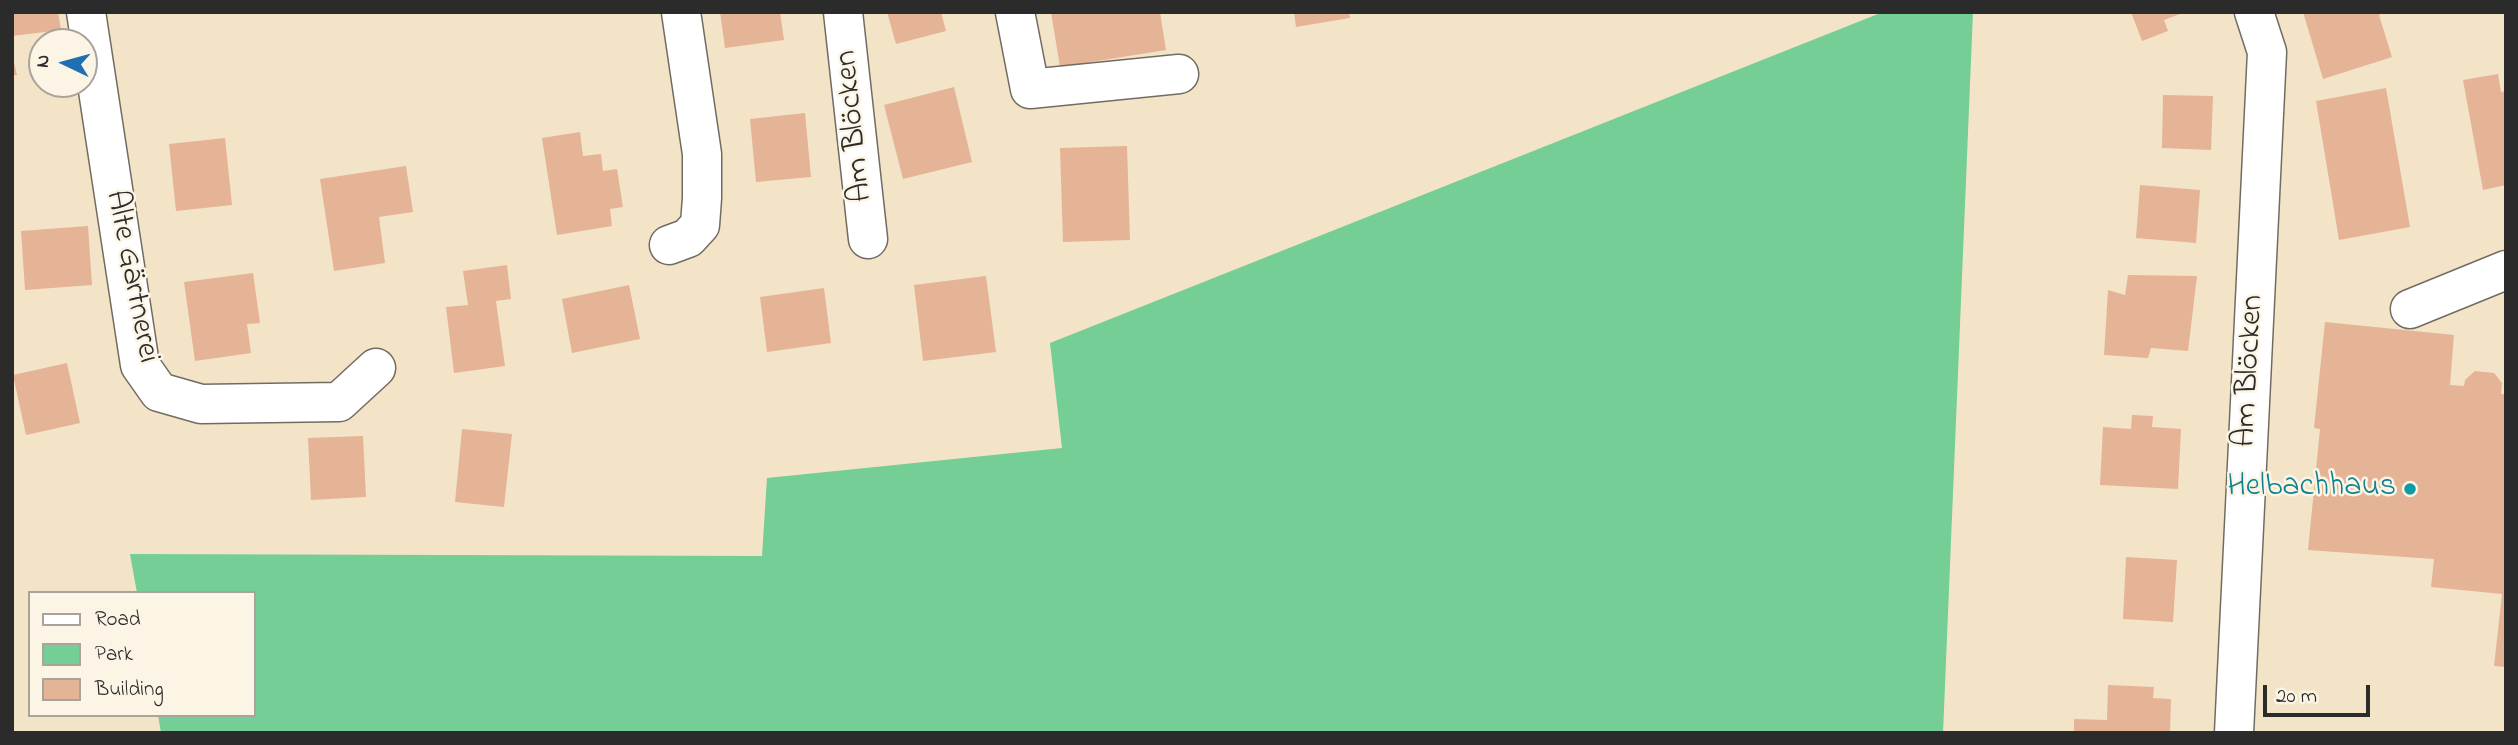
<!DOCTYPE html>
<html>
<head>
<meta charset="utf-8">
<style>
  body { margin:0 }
  #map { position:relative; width:2518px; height:745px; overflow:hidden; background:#f3e4c8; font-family:"Indie Flower",sans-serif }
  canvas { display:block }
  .frame { position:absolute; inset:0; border:14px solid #2b2b2b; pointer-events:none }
  .legend { position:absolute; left:28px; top:591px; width:228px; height:126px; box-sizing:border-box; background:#fcf5e5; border:2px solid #a8a49b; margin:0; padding:9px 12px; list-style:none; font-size:21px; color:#2b2b2b }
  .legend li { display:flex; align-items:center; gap:14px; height:35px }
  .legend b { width:35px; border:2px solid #a8a49b }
  .north { position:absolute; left:28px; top:28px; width:70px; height:70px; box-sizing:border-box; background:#fcf5e5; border:2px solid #a8a49b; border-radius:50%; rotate:275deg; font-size:19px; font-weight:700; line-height:28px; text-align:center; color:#2b2b2b }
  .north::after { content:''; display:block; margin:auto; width:24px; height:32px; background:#1f6fb2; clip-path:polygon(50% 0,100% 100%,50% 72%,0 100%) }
  .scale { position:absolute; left:2263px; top:685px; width:107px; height:32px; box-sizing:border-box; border:4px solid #2b2b2b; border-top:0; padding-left:9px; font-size:21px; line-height:24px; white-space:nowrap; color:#2b2b2b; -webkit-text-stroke:5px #fcf5e5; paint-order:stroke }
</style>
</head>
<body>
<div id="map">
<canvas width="2518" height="745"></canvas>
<div class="frame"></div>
<ul class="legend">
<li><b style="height:9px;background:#fff"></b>Road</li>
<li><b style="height:19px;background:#74ce95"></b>Park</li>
<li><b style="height:19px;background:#e5b395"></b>Building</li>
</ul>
<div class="north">N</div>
<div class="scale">20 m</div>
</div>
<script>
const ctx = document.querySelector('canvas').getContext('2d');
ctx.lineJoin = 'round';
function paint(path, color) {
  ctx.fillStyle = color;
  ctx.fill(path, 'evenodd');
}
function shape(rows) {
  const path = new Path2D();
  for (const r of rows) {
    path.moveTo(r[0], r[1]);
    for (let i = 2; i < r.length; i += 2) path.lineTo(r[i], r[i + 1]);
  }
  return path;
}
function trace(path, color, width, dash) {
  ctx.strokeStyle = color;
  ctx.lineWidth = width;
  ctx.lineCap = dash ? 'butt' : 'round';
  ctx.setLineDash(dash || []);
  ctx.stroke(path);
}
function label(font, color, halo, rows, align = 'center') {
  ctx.font = font + ' "Indie Flower",sans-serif';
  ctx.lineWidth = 5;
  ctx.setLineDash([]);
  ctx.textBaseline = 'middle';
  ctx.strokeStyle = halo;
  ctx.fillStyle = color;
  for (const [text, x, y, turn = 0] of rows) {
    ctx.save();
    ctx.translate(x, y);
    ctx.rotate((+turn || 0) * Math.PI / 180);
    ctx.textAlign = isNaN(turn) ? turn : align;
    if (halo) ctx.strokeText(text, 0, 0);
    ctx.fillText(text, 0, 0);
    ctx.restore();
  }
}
paint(shape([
  [1883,12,1973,12,1943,733,161,733,158,715,254,715,254,593,137,593,130,554,762,556,767,478,1062,448,1050,343]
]), '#74ce95');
paint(shape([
  [12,12,58,12,61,30,12,36],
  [720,12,780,12,784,40,725,48],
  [887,12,941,12,946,31,896,44],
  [1051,12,1160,12,1166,50,1060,67],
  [1294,12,1349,12,1350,18,1296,27],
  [2131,12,2185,12,2164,20,2168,31,2142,41],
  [2303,12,2386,12,2379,15,2392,57,2323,79],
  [12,54,17,75,12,75],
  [2498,74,2501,92,2506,91,2506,185,2483,190,2463,80],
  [954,87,972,162,903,179,884,105],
  [2386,88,2410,227,2339,240,2316,101],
  [2163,95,2213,96,2211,150,2162,148],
  [805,113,811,177,756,182,750,119],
  [580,132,583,156,601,154,603,171,617,169,623,207,610,209,612,226,557,235,542,138],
  [225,138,232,205,176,211,169,144],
  [1127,146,1130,240,1063,242,1060,148],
  [406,166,413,212,379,217,385,263,334,271,320,179],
  [2140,185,2200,190,2196,243,2136,238],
  [88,226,92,285,25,290,21,231],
  [507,265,511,299,496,301,505,366,454,373,446,307,468,305,463,271],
  [253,273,260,323,247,324,251,353,195,361,184,282],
  [2128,275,2197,276,2188,351,2151,348,2148,358,2104,355,2108,290,2125,295],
  [986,276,996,352,923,361,914,285],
  [629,285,640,339,572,353,562,299],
  [824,288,831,343,767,352,760,297],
  [2325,322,2454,335,2450,385,2464,386,2465,380,2475,371,2494,373,2502,383,2501,394,2506,394,2506,667,2494,666,2502,594,2431,587,2434,559,2308,550,2320,429,2314,428],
  [67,363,80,423,26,435,13,375],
  [2132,415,2153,416,2152,427,2181,429,2178,489,2100,485,2103,427,2131,429],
  [462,429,512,434,504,507,455,502],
  [363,436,366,497,311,500,308,438],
  [2126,557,2177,560,2173,622,2123,619],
  [2108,685,2154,687,2153,698,2171,699,2170,733,2074,733,2074,719,2107,720]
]), '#e5b395');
const minor = shape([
  [86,12,140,365,159,392,201,404,339,402,376,368],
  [843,12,868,239],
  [1015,12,1030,89,1179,74],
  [669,245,688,238,700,225,702,198,702,154,681,12],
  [2410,309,2506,270],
  [2234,733,2267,52,2254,12]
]);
trace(minor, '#716c62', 41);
trace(minor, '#fff', 38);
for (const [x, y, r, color] of [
  [2410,489,7,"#0f9aa8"]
]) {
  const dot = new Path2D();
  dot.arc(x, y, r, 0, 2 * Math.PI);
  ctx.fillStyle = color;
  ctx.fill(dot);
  trace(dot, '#fcf5e5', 2.5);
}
label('32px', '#2b2b2b', '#fcf5e5', [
  ["Am Blöcken",856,126,-96],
  ["Alte Gärtnerei",130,277,79],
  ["Am Blöcken",2251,371,-87]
]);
label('32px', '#0d838f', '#fcf5e5', [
  ["Helbachhaus",2396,489]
], 'right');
</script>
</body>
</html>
